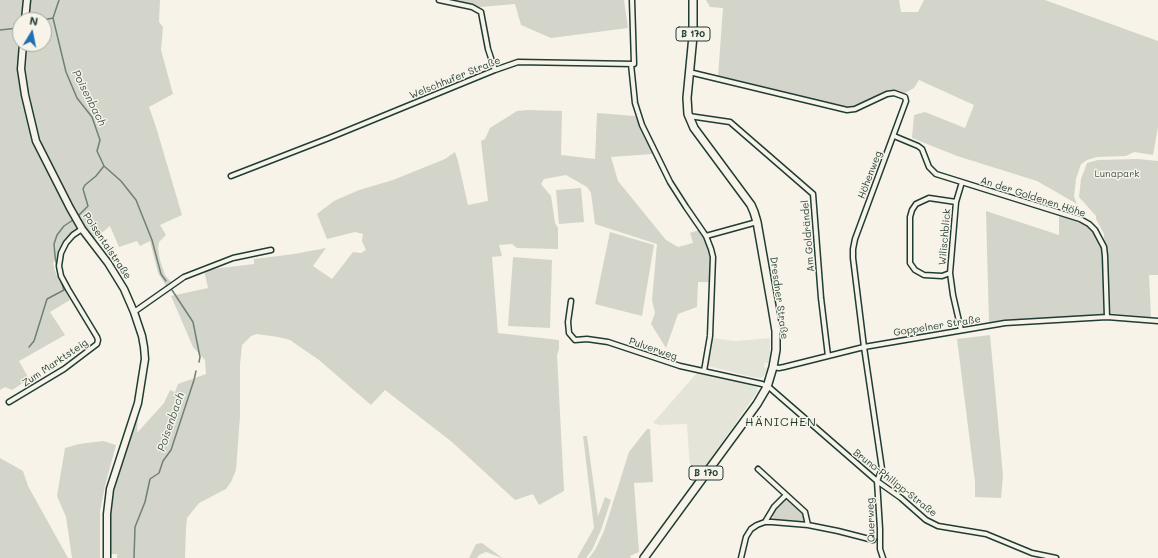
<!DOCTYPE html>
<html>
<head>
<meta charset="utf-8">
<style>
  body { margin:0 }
  #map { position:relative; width:1158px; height:558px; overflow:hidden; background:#f7f3e8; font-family:Mali,sans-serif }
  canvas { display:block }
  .north { position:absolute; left:12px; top:12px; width:40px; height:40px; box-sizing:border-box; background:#f7f3e8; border:1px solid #a1aaa0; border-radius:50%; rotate:10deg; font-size:11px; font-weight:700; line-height:16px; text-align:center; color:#1f3d34 }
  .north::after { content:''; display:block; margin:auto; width:14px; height:18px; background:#1f6fb2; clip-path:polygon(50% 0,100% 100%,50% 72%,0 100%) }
</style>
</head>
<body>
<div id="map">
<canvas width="1158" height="558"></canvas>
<div class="north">N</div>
</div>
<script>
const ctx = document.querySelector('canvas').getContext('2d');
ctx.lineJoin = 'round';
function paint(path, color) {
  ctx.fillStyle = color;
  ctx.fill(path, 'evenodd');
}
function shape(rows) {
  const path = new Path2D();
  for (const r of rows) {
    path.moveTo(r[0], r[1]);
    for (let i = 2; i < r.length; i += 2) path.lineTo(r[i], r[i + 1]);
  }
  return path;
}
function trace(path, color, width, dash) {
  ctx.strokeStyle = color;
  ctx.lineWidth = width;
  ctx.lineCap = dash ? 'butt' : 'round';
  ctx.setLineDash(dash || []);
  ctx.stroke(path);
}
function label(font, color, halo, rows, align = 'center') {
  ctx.font = font + ' Mali,sans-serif';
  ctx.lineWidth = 3;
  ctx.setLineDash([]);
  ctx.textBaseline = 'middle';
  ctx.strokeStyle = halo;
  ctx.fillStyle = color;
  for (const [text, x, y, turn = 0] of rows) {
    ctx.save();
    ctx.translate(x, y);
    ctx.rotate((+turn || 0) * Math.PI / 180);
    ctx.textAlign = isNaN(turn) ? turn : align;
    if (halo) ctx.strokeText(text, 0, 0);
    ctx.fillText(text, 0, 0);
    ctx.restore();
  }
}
paint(shape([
  [712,338,735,341,770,338,770,357,769,363,765,363,764,367,767,368,764,376,761,378,752,377,708,366],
  [699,372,756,387,758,391,693,484,689,456,687,424,659,425,653,423,696,374]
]), '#e5e4d9');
paint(shape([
  [0,0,25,0,23,20,20,20,19,59,37,148,66,207,79,228,64,241,58,253,56,260,53,263,56,274,70,300,50,312,65,335,19,361,29,379,12,390,5,387,0,390],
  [29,0,160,0,159,22,163,27,161,50,173,94,149,107,156,127,182,215,160,225,166,235,159,242,158,249,160,260,165,275,171,282,166,286,158,273,150,241,140,246,137,241,119,247,110,226,94,239,77,215,44,152,38,137,29,106,24,71,25,44,44,44,44,20,27,20],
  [453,0,624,0,628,28,551,38,521,25,515,4,480,7],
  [706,0,899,0,901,12,918,12,924,0,1045,0,1158,41,1158,127,1153,155,1134,152,1126,156,1097,157,1087,160,1081,164,1076,179,1074,197,1077,204,1037,181,957,156,912,138,914,115,925,112,965,128,974,105,919,80,914,88,903,94,894,92,854,108,848,109,718,77,723,8,710,7],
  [528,110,562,111,561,155,595,159,597,113,635,116,653,154,611,157,618,181,666,240,678,247,693,243,690,233,699,230,708,245,710,256,709,282,698,282,697,307,678,314,666,348,651,324,655,313,652,300,657,244,595,224,591,193,587,187,566,175,544,179,541,184,551,196,555,223,558,228,558,249,517,248,512,244,499,245,502,256,492,257,498,333,559,340,559,349,557,355,564,491,539,505,533,494,515,500,452,442,385,390,371,405,319,360,290,340,278,337,257,334,251,336,242,345,240,365,240,416,236,470,231,482,226,489,199,503,187,518,186,528,185,558,117,558,117,554,109,554,109,524,113,489,137,415,138,417,137,433,164,403,170,390,175,392,178,384,206,374,205,360,193,347,171,296,208,288,204,270,254,264,254,259,294,254,326,248,313,266,332,279,353,252,361,253,366,250,362,241,363,234,355,232,327,239,317,214,334,201,359,190,393,180,445,159,455,152,458,161,468,205,488,201,481,141,485,139,490,128,517,111],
  [1138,159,1158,161,1158,275,1149,275,1151,317,1107,313,1104,234,1096,219,1096,216,1079,197,1081,179,1087,163,1098,160],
  [581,188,584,222,559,224,556,190],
  [986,211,1059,235,1059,216,1079,221,1089,226,1095,232,1102,248,1105,314,989,322],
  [610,232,654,245,642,316,595,304],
  [513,257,552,260,550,328,508,326],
  [990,335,1003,475,1001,498,975,497,975,482,957,339],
  [647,429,650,429,653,482,634,483,639,552,630,556,631,558,589,558,595,550,604,531,629,452],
  [583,436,587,436,598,516,605,497,611,500,601,530,592,550,586,558,577,558,594,528],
  [103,441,116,445,105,486,100,511,100,558,72,558,66,517,57,496,65,448,79,444],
  [0,458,23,471,28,486,68,558,0,558],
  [787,499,802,511,805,516,803,522,774,519,772,515,773,511,783,500],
  [482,543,501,557,502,558,486,552,479,555,477,558,469,558,476,544]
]), '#d3d5ca');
trace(shape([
  [59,0,53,18,66,72,77,98,92,117,100,140,97,151,104,166,121,181,136,200,152,240,161,274,166,281],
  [43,20,53,18],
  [0,30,18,28],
  [79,215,88,206,83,189,85,185,96,176,104,166],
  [58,272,55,256,54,244,57,235,64,226,73,220],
  [172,290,193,322,200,357,199,362],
  [29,347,34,341,47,299,64,290,60,278],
  [134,558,135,527,145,502,150,479,159,473,163,461,171,450,194,380,196,371]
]), '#6f8077', 1.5);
const minor = shape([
  [439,0,472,7,481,12,488,49,495,70],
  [631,64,635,103,642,125,670,182,686,207,706,236,711,249,713,257,710,336,704,371],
  [689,72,847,110,855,109,887,94,894,93,905,97,906,101,855,239,853,249,853,258,864,347,882,469,877,481,880,529,880,549,883,558],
  [689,116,730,122,813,194,821,298,828,356],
  [894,136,918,146,922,149,929,167,936,174,1080,219,1089,224,1095,230,1104,247,1105,256,1107,317],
  [231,176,329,138,495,70,518,62,634,64,632,0],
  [706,236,757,222],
  [950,273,942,276,924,275,915,270,910,263,910,217,912,210,916,204,929,198,956,202],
  [571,301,568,322,569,333,575,340,587,339,608,342,680,366,762,384,770,388,877,481,901,498,926,520,938,526,986,534,1032,553,1056,558],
  [134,312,184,277,233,258,271,250],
  [961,330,953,295,950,273,956,202,962,182],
  [773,367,779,368,784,367,864,347,1005,323,1107,317,1158,321],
  [9,402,64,369,97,344,98,340,97,337,68,289,61,276,59,266,61,253,66,243,73,235,82,229],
  [758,469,805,512,808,525,838,531,873,540],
  [765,522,774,507,786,495],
  [741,558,746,537,751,529,757,525,765,522,772,522,808,525]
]);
const secondary = shape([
  [25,20,27,0],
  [23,44,21,69,25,95,36,141,70,208,82,229,108,263,124,289,134,312,142,336,144,347,145,359,138,403,110,489,107,514,107,558]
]);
const primary = shape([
  [644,558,757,404,767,387,773,367,776,350,776,331,772,307,757,222,754,212,751,205,694,128,688,114,687,98,693,36,693,0]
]);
trace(minor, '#1f3d34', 7);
trace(secondary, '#1f3d34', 9);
trace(primary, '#1f3d34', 10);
trace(minor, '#f7f3e8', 4);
trace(secondary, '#f7f3e8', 6);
trace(primary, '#f7f3e8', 7);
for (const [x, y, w] of [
  [693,34,34],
  [706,473,34]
]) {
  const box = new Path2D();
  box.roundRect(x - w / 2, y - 7, w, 14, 3);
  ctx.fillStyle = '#f7f3e8';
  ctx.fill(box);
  trace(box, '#1f3d34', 1);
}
label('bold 9px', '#1f3d34', null, [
  ["B 170",693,34],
  ["B 170",706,473]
]);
label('10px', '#1f3d34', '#f7f3e8', [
  ["Welschhufer Straße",455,78,-22],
  ["Höhenweg",870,175,-69],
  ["An der Goldenen Höhe",1033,197,18],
  ["Am Goldrändel",808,236,-95],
  ["Wilischblick",945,237,-85],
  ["Poisentalstraße",107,246,56],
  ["Dresdner Straße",779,298,82],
  ["Goppelner Straße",937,326,-9],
  ["Pulverweg",653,349,19],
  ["Zum Marktsteig",55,363,-34],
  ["Bruno-Philipp-Straße",895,483,38],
  ["Querweg",871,520,-92]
]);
label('10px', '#435b52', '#f7f3e8', [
  ["Lunapark",1117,174]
]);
label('italic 11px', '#405950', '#f7f3e8', [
  ["Poisenbach",89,98,63],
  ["Poisenbach",171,422,-71]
]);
ctx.letterSpacing = '1px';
label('12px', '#1f3d34', '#f7f3e8', [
  ["HÄNICHEN",781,422]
]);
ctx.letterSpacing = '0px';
</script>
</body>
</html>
